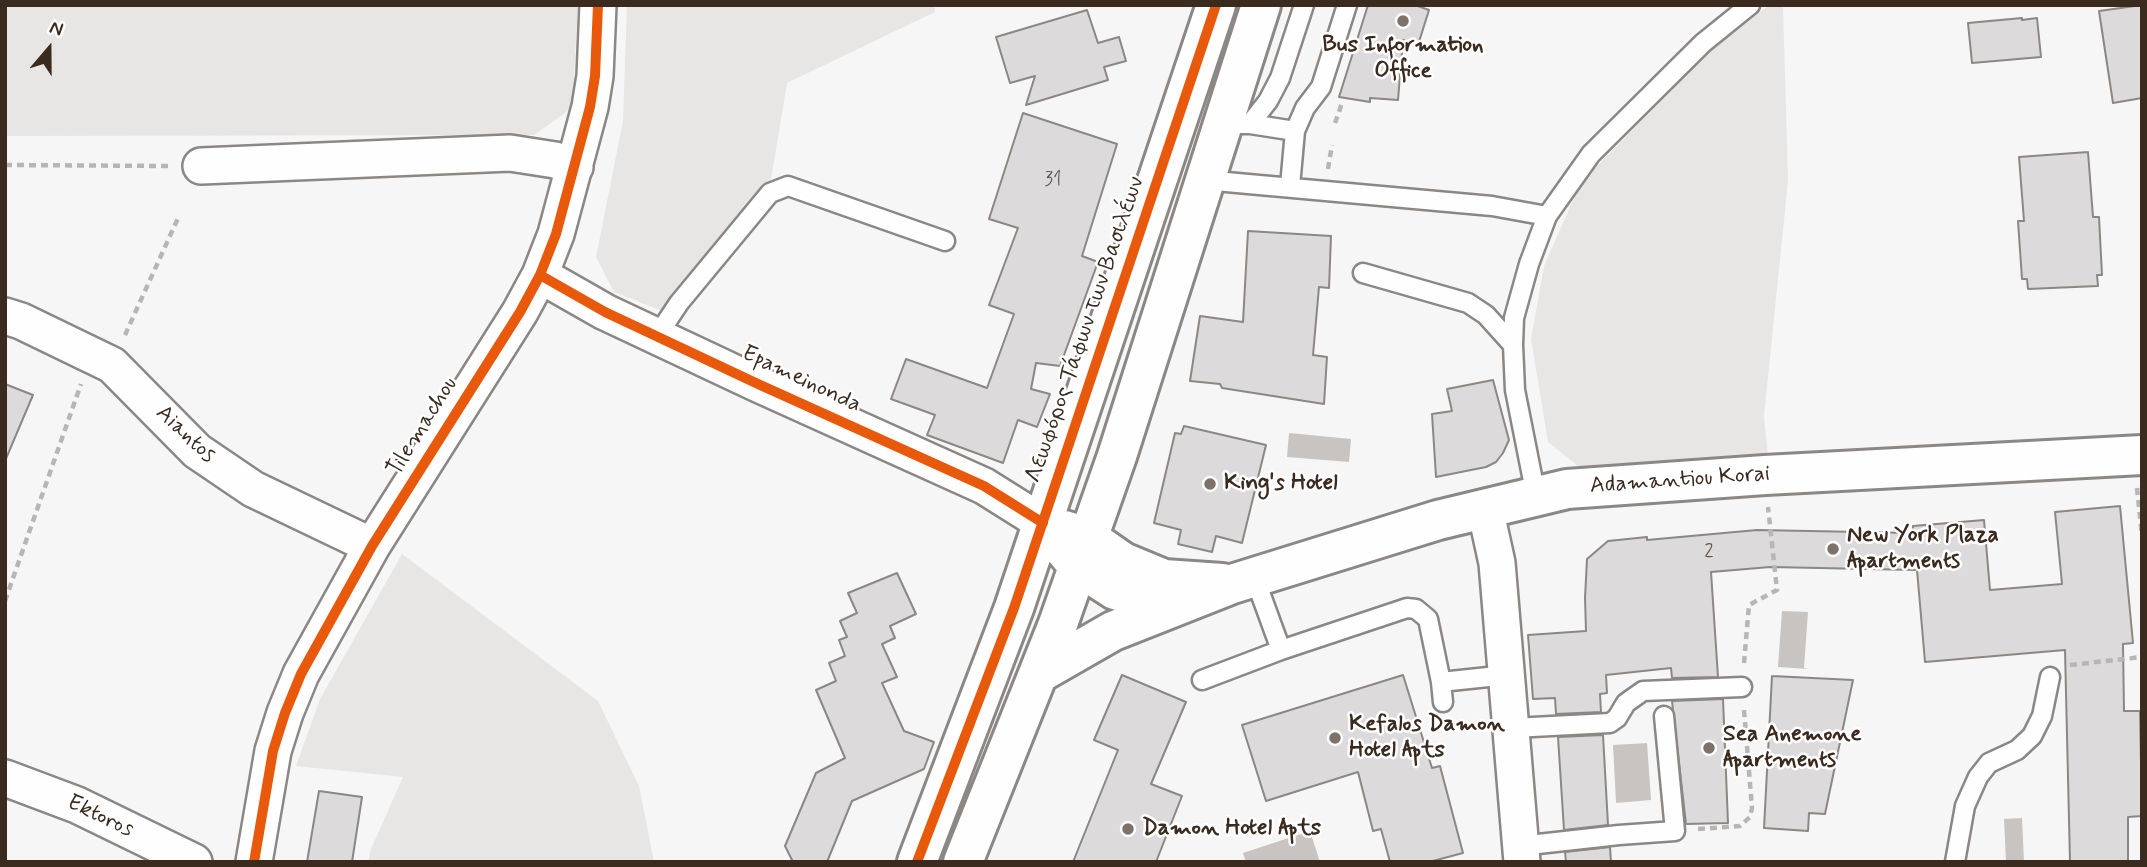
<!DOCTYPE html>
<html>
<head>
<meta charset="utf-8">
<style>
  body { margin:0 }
  #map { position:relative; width:2147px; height:867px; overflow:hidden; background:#f7f6f6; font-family:Mynerve,sans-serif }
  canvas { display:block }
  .frame { position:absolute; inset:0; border:7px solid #3b2a1e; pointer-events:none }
  .north { position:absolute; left:14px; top:14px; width:70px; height:70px; -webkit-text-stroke:5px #fff; paint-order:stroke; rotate:20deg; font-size:19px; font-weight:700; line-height:28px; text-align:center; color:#3b2a1e }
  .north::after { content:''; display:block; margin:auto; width:24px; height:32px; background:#3b2a1e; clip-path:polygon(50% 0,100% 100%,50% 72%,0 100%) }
</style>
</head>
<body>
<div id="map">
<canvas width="2147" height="867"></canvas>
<div class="frame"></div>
<div class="north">N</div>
</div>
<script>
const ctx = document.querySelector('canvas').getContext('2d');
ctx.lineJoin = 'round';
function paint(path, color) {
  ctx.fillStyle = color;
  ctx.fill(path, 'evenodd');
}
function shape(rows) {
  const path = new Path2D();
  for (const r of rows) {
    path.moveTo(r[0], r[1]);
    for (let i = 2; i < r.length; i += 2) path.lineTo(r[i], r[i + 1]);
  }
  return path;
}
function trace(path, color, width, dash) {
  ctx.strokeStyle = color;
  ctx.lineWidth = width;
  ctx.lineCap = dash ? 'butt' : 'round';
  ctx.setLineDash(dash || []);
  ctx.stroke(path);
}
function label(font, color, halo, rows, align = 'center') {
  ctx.font = font + ' Mynerve,sans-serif';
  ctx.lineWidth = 5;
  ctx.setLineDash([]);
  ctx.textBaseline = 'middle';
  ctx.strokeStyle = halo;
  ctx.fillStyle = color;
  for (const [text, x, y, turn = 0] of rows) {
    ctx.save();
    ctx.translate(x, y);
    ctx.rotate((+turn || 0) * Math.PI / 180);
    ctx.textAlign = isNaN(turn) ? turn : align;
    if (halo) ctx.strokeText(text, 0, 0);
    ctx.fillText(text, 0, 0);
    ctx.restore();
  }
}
paint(shape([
  [5,5,578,5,572,108,534,135,5,136],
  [627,5,935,5,935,12,787,83,766,209,680,318,614,292,596,257,623,121],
  [1769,5,1783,5,1788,181,1764,416,1768,456,1583,470,1548,442,1531,339,1544,266,1581,182,1712,50],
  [402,554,598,701,639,786,654,862,368,862,371,849,403,777,296,766,320,699]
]), '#e8e6e4');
paint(shape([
  [1289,433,1351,439,1349,462,1287,457],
  [1782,611,1808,612,1804,668,1809,669,1778,667],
  [1647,743,1651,800,1616,803,1613,745],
  [2022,818,2024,862,2006,862,2004,819],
  [1310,831,1320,862,1246,862,1243,853]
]), '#c8c4c1');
const building = shape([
  [1368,5,1415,5,1429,10,1418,45,1403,40,1398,100,1370,98,1370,102,1339,97,1368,5],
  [2142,5,2142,98,2113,103,2099,11,2142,5],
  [1087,10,1098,43,1119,37,1126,61,1104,67,1108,80,1026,105,1035,76,1010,83,996,37,1087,10],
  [2022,18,2022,20,2037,18,2041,57,1972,63,1968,23,2022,18],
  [1023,113,1117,144,1082,256,1098,262,1060,366,1036,363,1031,389,1050,394,1037,427,1018,420,1003,463,927,435,935,415,891,399,906,359,987,388,1014,314,989,305,1018,228,989,219,1023,113],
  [2088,152,2093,217,2099,217,2102,275,2097,275,2098,286,2028,289,2027,279,2022,279,2018,221,2024,221,2019,157,2088,152],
  [1248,231,1331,236,1329,288,1319,287,1313,355,1327,357,1324,404,1222,388,1220,384,1190,381,1200,316,1243,322,1248,231],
  [1493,380,1509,440,1503,453,1496,462,1486,467,1436,477,1432,414,1452,411,1447,389,1493,380],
  [5,384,33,395,5,461,5,384],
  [1184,426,1266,445,1242,543,1216,536,1212,552,1178,544,1181,530,1154,523,1175,433,1181,434,1184,426],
  [2120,506,2133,643,2123,644,2124,711,2140,711,2142,816,2128,817,2128,862,2070,862,2065,650,1925,662,1917,570,1770,567,1711,572,1718,677,1672,678,1671,668,1606,675,1607,693,1600,694,1601,712,1556,714,1555,698,1533,699,1528,635,1586,631,1585,598,1587,559,1608,541,1647,537,1647,540,1757,530,1913,533,1913,526,1984,520,1990,590,2062,584,2055,512,2120,506],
  [897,573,916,614,890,626,895,638,882,644,897,677,882,683,904,731,934,742,924,769,852,801,827,862,793,862,785,846,816,773,845,758,816,690,836,681,829,663,845,656,839,640,847,637,840,621,857,613,848,593,897,573],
  [1122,675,1186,702,1151,784,1182,796,1156,862,1073,862,1118,750,1094,740,1122,675],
  [1403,675,1432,768,1440,766,1463,853,1429,862,1390,862,1381,829,1373,831,1358,772,1266,801,1242,725,1403,675],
  [1772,676,1853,680,1825,814,1809,813,1808,831,1764,828,1772,676],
  [1723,699,1728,823,1686,824,1672,701,1723,699],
  [1603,735,1608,825,1564,830,1558,737,1603,735],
  [319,791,362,797,352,862,307,862,319,791],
  [1610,847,1611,862,1566,862,1565,852,1610,847]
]);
paint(building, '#dcdada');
trace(building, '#8b8784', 2);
const lane = shape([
  [1240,124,1250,124,1295,131],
  [1250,124,1268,101,1280,78,1304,5],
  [1204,180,1492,206,1547,216],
  [1290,186,1295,131,1305,108,1321,87,1347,5],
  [1363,273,1468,303,1486,315,1513,345],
  [657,336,679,303,770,193,788,186,945,241],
  [1536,496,1515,390,1513,345,1514,318,1529,264,1547,216,1591,154,1703,43,1750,5],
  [1254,576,1281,650],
  [1202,680,1281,650,1407,608,1416,609,1428,619,1441,682,1443,702],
  [1441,682,1507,675],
  [1513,728,1610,723,1617,718,1626,703,1643,691,1742,687],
  [1520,846,1619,835,1675,831,1664,716],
  [1955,862,1965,806,1978,777,1989,763,2017,750,2032,736,2042,716,2050,677]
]);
const street = shape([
  [201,166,510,153,555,160,575,167],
  [540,275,605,312,758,384,984,486,1043,523],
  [5,316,21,321,112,365,197,451,253,489,372,546],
  [1485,508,1497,563,1522,862],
  [5,778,77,805,194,862],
  [254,862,273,751,285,713,301,674,372,546,520,312,540,275,556,234,590,107,595,76,598,5]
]);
const secondary = shape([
  [1064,530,1087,537,1123,562,1164,579,1222,583],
  [1063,548,1078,566,1115,590,1155,603,1176,606],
  [1038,674,1113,631,1232,584,1438,520,1567,489,1765,475,2142,455],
  [917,862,1014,608,1216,5],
  [963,862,1058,624,1117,456,1261,5]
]);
trace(lane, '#8b8784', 23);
trace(street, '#8b8784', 40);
trace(secondary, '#8b8784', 44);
trace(shape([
  [1335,123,1342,103],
  [5,165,168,166],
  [1328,169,1332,145],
  [125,335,179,216],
  [2137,488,2142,536],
  [5,601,81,384],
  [1744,663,1749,605,1777,590,1768,507],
  [2070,665,2142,657],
  [1698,829,1740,826,1750,817,1752,808,1744,710]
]), '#b8b6b5', 4.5, [7, 5]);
trace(lane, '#fefefe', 18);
trace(street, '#fefefe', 35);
trace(secondary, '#fefefe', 38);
trace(shape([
  [540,275,605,312,758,384,984,486,1043,523],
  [254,862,273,751,285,713,301,674,372,546,520,312,540,275,556,234,590,107,595,76,598,5],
  [917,862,1014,608,1216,5]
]), '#e8590c', 10);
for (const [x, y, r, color] of [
  [1403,21,7,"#7d716a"],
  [1210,484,7,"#7d716a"],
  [1833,549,7,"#7d716a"],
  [1335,738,7,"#7d716a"],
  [1709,748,7,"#7d716a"],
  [1128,829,7,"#7d716a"]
]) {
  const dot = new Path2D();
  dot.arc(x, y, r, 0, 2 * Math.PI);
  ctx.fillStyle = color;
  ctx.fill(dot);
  trace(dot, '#fff', 2.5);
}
label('19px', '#63564d', null, [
  ["31",1053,181],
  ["2",1709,553]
]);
label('bold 23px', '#3b2a1e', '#fff', [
  ["Bus Information",1403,46,"center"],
  ["Office",1403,72,"center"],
  ["King's Hotel",1224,484],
  ["New York Plaza",1847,536],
  ["Apartments",1847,562],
  ["Kefalos Damon",1349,725],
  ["Hotel Apts",1349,751],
  ["Sea Anemone",1723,735],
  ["Apartments",1723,761],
  ["Damon Hotel Apts",1142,829]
], 'left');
label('23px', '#3b2a1e', '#fff', [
  ["Λεωφόρος Τάφων των Βασιλέων",1086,330,-71],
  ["Epameinonda",801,380,25],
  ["Tilemachou",423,427,-58],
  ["Aiantos",185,435,43],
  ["Adamantiou Korai",1680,481,-4],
  ["Ektoros",100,817,25]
]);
</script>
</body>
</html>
